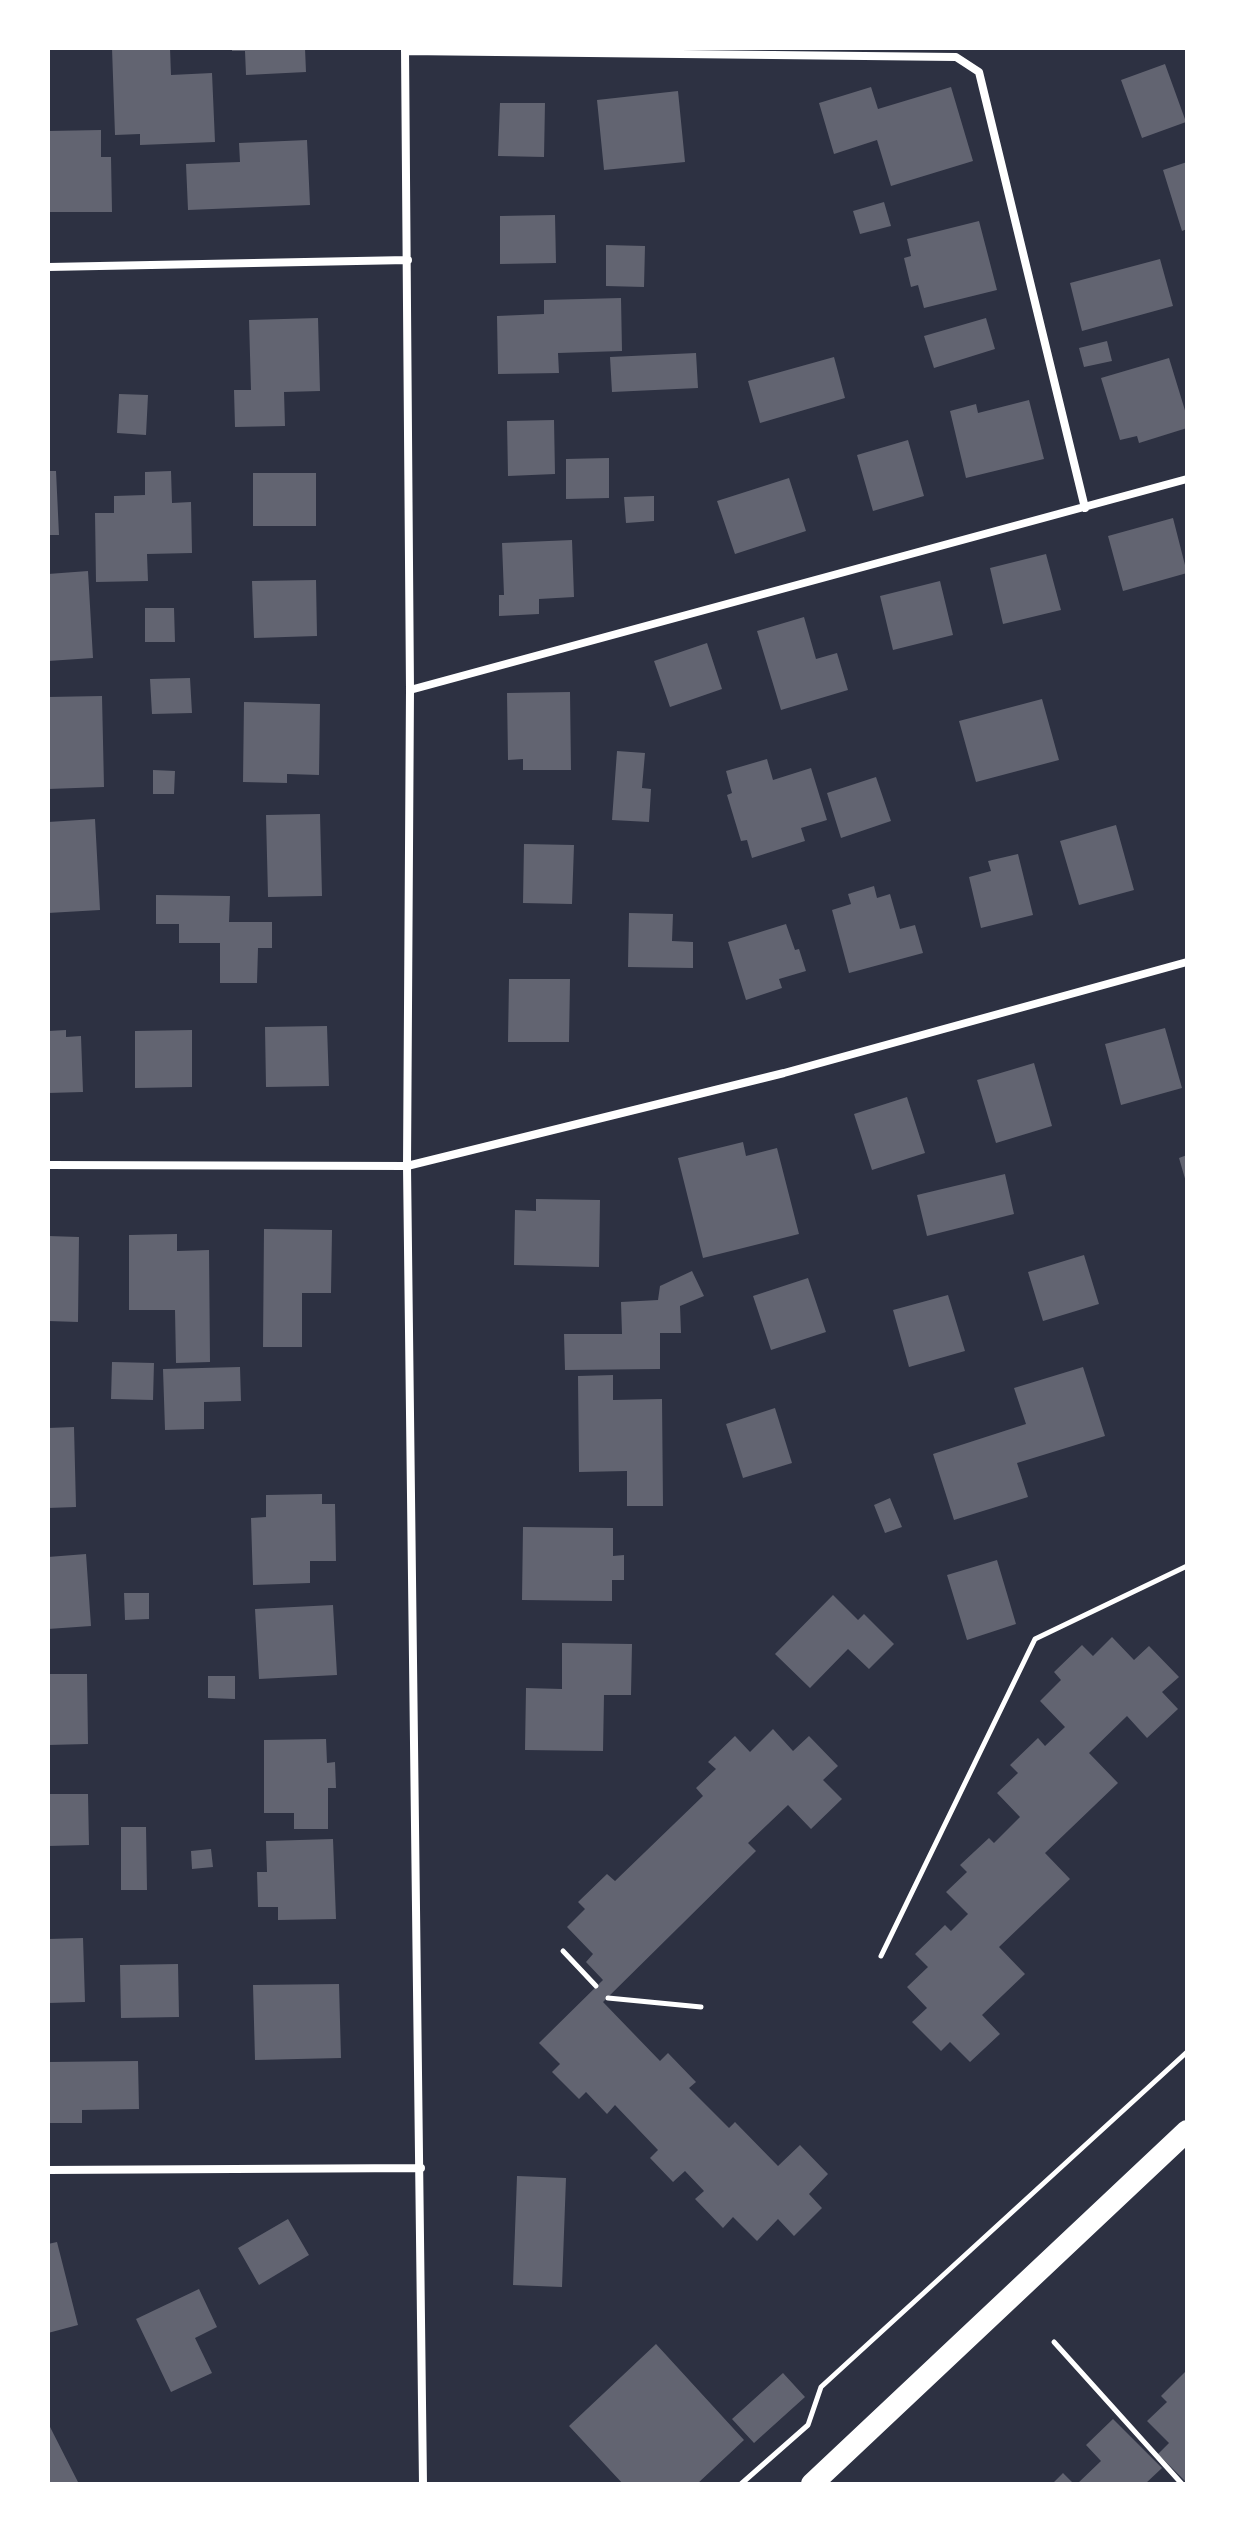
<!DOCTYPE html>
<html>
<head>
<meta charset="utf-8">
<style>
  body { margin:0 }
  #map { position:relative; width:1235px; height:2532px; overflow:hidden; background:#2d3142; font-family:Rubik,sans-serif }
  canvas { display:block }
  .frame { position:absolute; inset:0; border:50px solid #fff; pointer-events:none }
</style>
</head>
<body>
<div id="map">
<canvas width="1235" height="2532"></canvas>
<div class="frame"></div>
</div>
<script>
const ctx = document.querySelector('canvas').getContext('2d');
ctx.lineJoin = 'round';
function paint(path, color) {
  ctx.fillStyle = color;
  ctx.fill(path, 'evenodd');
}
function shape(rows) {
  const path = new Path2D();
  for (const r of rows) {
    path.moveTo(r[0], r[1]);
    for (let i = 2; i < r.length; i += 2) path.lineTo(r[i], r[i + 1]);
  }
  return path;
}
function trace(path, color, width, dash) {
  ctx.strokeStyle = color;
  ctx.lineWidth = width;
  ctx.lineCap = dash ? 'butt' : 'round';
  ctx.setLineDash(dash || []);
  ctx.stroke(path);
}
paint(shape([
  [112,48,170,48,171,75,212,73,215,142,140,145,140,134,115,135],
  [232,48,305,48,306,72,246,75,245,51,232,51],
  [1165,64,1186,122,1142,138,1121,80],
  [871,87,878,109,951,87,973,161,891,186,877,140,834,154,819,103],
  [678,91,685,162,604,170,597,100],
  [500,103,545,103,544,157,498,156],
  [101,130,101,157,111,157,112,212,48,212,48,131],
  [307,140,310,205,188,210,186,164,240,162,239,143],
  [1187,162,1187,229,1182,231,1163,170],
  [884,202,891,226,860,234,853,211],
  [555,215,556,263,500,264,500,216],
  [979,221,997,290,924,308,918,285,911,287,904,258,911,256,907,239],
  [606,245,645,246,644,287,606,286],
  [1160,259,1173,306,1082,331,1070,283],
  [621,298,622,351,558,353,559,373,498,374,497,316,544,314,544,300],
  [318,318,320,391,284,392,285,426,235,427,234,390,251,390,249,320],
  [986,318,995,349,934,368,924,336],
  [1107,341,1112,361,1084,367,1079,348],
  [696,353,698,388,612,392,610,357],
  [834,357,845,398,760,423,748,381],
  [1169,358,1187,417,1187,428,1139,443,1137,436,1120,440,1101,378],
  [119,394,148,395,146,435,117,433],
  [1029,400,1044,459,966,478,950,411,976,404,978,413],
  [554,420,555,474,508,476,507,421],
  [908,440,924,496,873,511,857,455],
  [609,458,609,498,566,499,566,459],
  [48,471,56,471,59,535,48,535],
  [171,471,172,503,191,502,192,553,147,554,148,581,96,582,95,513,114,513,114,496,145,495,145,472],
  [253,473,316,473,316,526,253,526],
  [789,478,806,531,735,554,717,501],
  [654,496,654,521,626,523,624,497],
  [1173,518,1187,573,1123,591,1108,536],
  [572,540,574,597,539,599,539,614,499,616,499,595,504,595,502,543],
  [1046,554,1061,610,1003,624,990,568],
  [88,571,93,658,48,661,48,574],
  [316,580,317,636,254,638,252,581],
  [940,581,953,635,893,650,880,596],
  [145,608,174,608,175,642,145,642],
  [804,617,816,659,837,653,848,690,781,710,757,631],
  [707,643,722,689,670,707,654,661],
  [190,678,192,713,152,714,150,679],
  [570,692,571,770,523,770,523,759,508,760,507,693],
  [102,696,104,787,48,789,48,697],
  [1042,699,1059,760,976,782,959,721],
  [244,702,320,704,319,775,287,774,287,783,243,782],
  [617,751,645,753,642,788,651,789,649,822,612,820],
  [767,759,773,780,811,768,827,820,801,828,805,841,752,858,747,840,741,841,727,795,732,793,726,771],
  [153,770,175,771,174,794,153,794],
  [876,777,891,821,841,838,827,793],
  [320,814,322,896,268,897,266,815],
  [95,819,100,910,48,913,48,822],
  [1116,825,1134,890,1079,905,1060,841],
  [524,844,574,845,572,904,523,903],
  [1018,854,1033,915,981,928,969,877,991,871,988,861],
  [874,886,877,898,890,894,900,929,915,925,923,953,849,973,832,910,851,904,848,894],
  [156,895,230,896,229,922,272,922,272,948,258,948,257,983,220,983,220,943,179,943,179,924,156,924],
  [629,913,673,914,672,941,693,942,693,968,628,967],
  [786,924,795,950,799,949,806,971,779,979,782,988,746,1000,728,942],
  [509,979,570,979,569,1042,508,1042],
  [327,1026,329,1086,266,1087,265,1027],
  [1165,1028,1182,1088,1121,1105,1105,1044],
  [66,1030,66,1037,81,1036,83,1092,48,1093,48,1031],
  [192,1030,192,1087,135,1088,135,1031],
  [1034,1063,1052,1126,996,1143,977,1080],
  [907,1097,925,1153,872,1170,854,1114],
  [743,1142,746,1156,777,1148,799,1234,703,1258,678,1158],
  [1187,1155,1187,1182,1186,1182,1179,1158],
  [1005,1174,1014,1214,927,1236,917,1195],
  [536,1199,600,1200,599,1267,514,1265,515,1210,536,1211],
  [264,1229,332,1230,331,1293,302,1293,302,1347,263,1347],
  [177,1234,177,1251,209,1250,210,1362,176,1363,175,1310,129,1310,129,1235],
  [48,1236,79,1237,78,1322,48,1321],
  [1084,1255,1099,1304,1043,1321,1028,1272],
  [692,1271,704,1296,680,1306,681,1333,660,1333,660,1369,565,1370,564,1334,622,1334,621,1302,658,1300,660,1286],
  [808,1278,826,1332,771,1350,753,1296],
  [948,1295,965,1351,909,1367,893,1310],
  [112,1362,154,1363,153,1400,111,1399],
  [240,1367,241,1401,204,1402,204,1429,165,1430,163,1369],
  [1083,1367,1105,1436,1017,1463,1028,1497,954,1520,933,1454,1026,1424,1014,1388],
  [613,1375,613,1400,662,1399,663,1506,627,1506,627,1471,579,1472,578,1376],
  [775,1408,792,1463,743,1478,726,1424],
  [74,1427,76,1507,48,1508,48,1428],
  [322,1494,322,1504,335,1504,336,1561,310,1561,310,1583,253,1585,251,1518,266,1517,266,1495],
  [890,1498,902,1527,885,1533,874,1505],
  [523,1527,613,1528,613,1556,624,1555,624,1580,612,1580,612,1601,522,1600],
  [86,1554,91,1626,48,1629,48,1557],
  [997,1560,1016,1624,967,1640,947,1575],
  [124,1593,149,1593,149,1619,125,1620],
  [833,1595,858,1620,864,1614,894,1644,869,1669,848,1649,810,1688,775,1654],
  [333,1605,337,1675,259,1679,255,1609],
  [1112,1637,1134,1660,1149,1646,1179,1677,1162,1692,1178,1709,1147,1738,1127,1716,1089,1753,1118,1783,1045,1853,1070,1879,999,1947,1025,1974,982,2015,1000,2034,970,2062,950,2042,941,2051,912,2022,927,2008,907,1987,928,1967,915,1954,945,1925,951,1931,968,1914,946,1892,967,1872,960,1865,989,1838,994,1843,1020,1817,997,1793,1018,1773,1010,1765,1038,1738,1045,1746,1065,1727,1040,1701,1061,1680,1054,1672,1082,1645,1093,1656],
  [562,1643,632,1644,631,1695,604,1695,603,1751,525,1750,526,1688,562,1689],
  [48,1674,87,1674,88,1744,48,1745],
  [208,1676,235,1676,235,1699,208,1698],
  [773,1729,793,1751,809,1736,838,1766,823,1780,842,1799,811,1829,788,1805,748,1843,756,1851,603,2002,660,2061,668,2053,696,2082,689,2088,729,2128,735,2122,778,2166,800,2145,828,2174,809,2194,822,2208,794,2236,778,2219,757,2241,733,2217,723,2228,695,2199,704,2191,685,2171,673,2182,650,2158,658,2150,615,2105,607,2114,586,2092,579,2099,552,2072,560,2064,539,2043,603,1980,586,1962,593,1954,567,1927,585,1909,578,1902,607,1874,615,1881,703,1796,696,1788,716,1769,708,1762,735,1736,750,1752],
  [326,1739,327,1763,335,1762,336,1788,328,1788,328,1829,294,1829,294,1813,264,1813,264,1740],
  [48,1794,88,1794,89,1845,48,1846],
  [121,1827,146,1827,147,1890,121,1890],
  [333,1839,336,1919,278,1920,278,1907,258,1907,257,1872,267,1872,266,1841],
  [211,1849,213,1867,192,1869,191,1851],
  [83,1938,85,2002,48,2003,48,1939],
  [178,1964,179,2017,121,2018,120,1965],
  [339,1984,341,2058,255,2060,253,1985],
  [138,2061,139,2109,82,2110,82,2123,48,2123,48,2062],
  [517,2176,566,2178,562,2287,513,2285],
  [288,2219,309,2255,259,2285,238,2248],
  [57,2242,78,2325,48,2333,48,2244],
  [199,2289,217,2327,195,2338,212,2373,171,2392,136,2319],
  [656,2344,744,2440,697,2484,623,2484,569,2426],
  [1187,2370,1187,2483,1158,2454,1169,2443,1147,2421,1167,2402,1161,2396],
  [783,2373,805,2397,754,2443,732,2419],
  [1113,2419,1162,2468,1145,2484,1077,2484,1101,2461,1086,2445],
  [48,2423,79,2484,48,2484],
  [1063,2473,1074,2484,1052,2484]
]), '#626471');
trace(shape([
  [563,1951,596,1986],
  [881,1956,1035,1639,1187,1566],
  [608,1998,701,2007],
  [1054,2342,1182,2484],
  [741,2484,808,2425,821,2387,1187,2052]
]), '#fff', 5);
trace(shape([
  [405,48,410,690,407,1166,423,2484],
  [405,51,956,57,979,72,1085,508],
  [48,267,408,260],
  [410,690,1187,479],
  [48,1165,407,1166,784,1073,1187,962],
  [48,2170,421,2168]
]), '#fff', 8);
trace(shape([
  [812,2484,1187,2131]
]), '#fff', 22);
</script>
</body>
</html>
